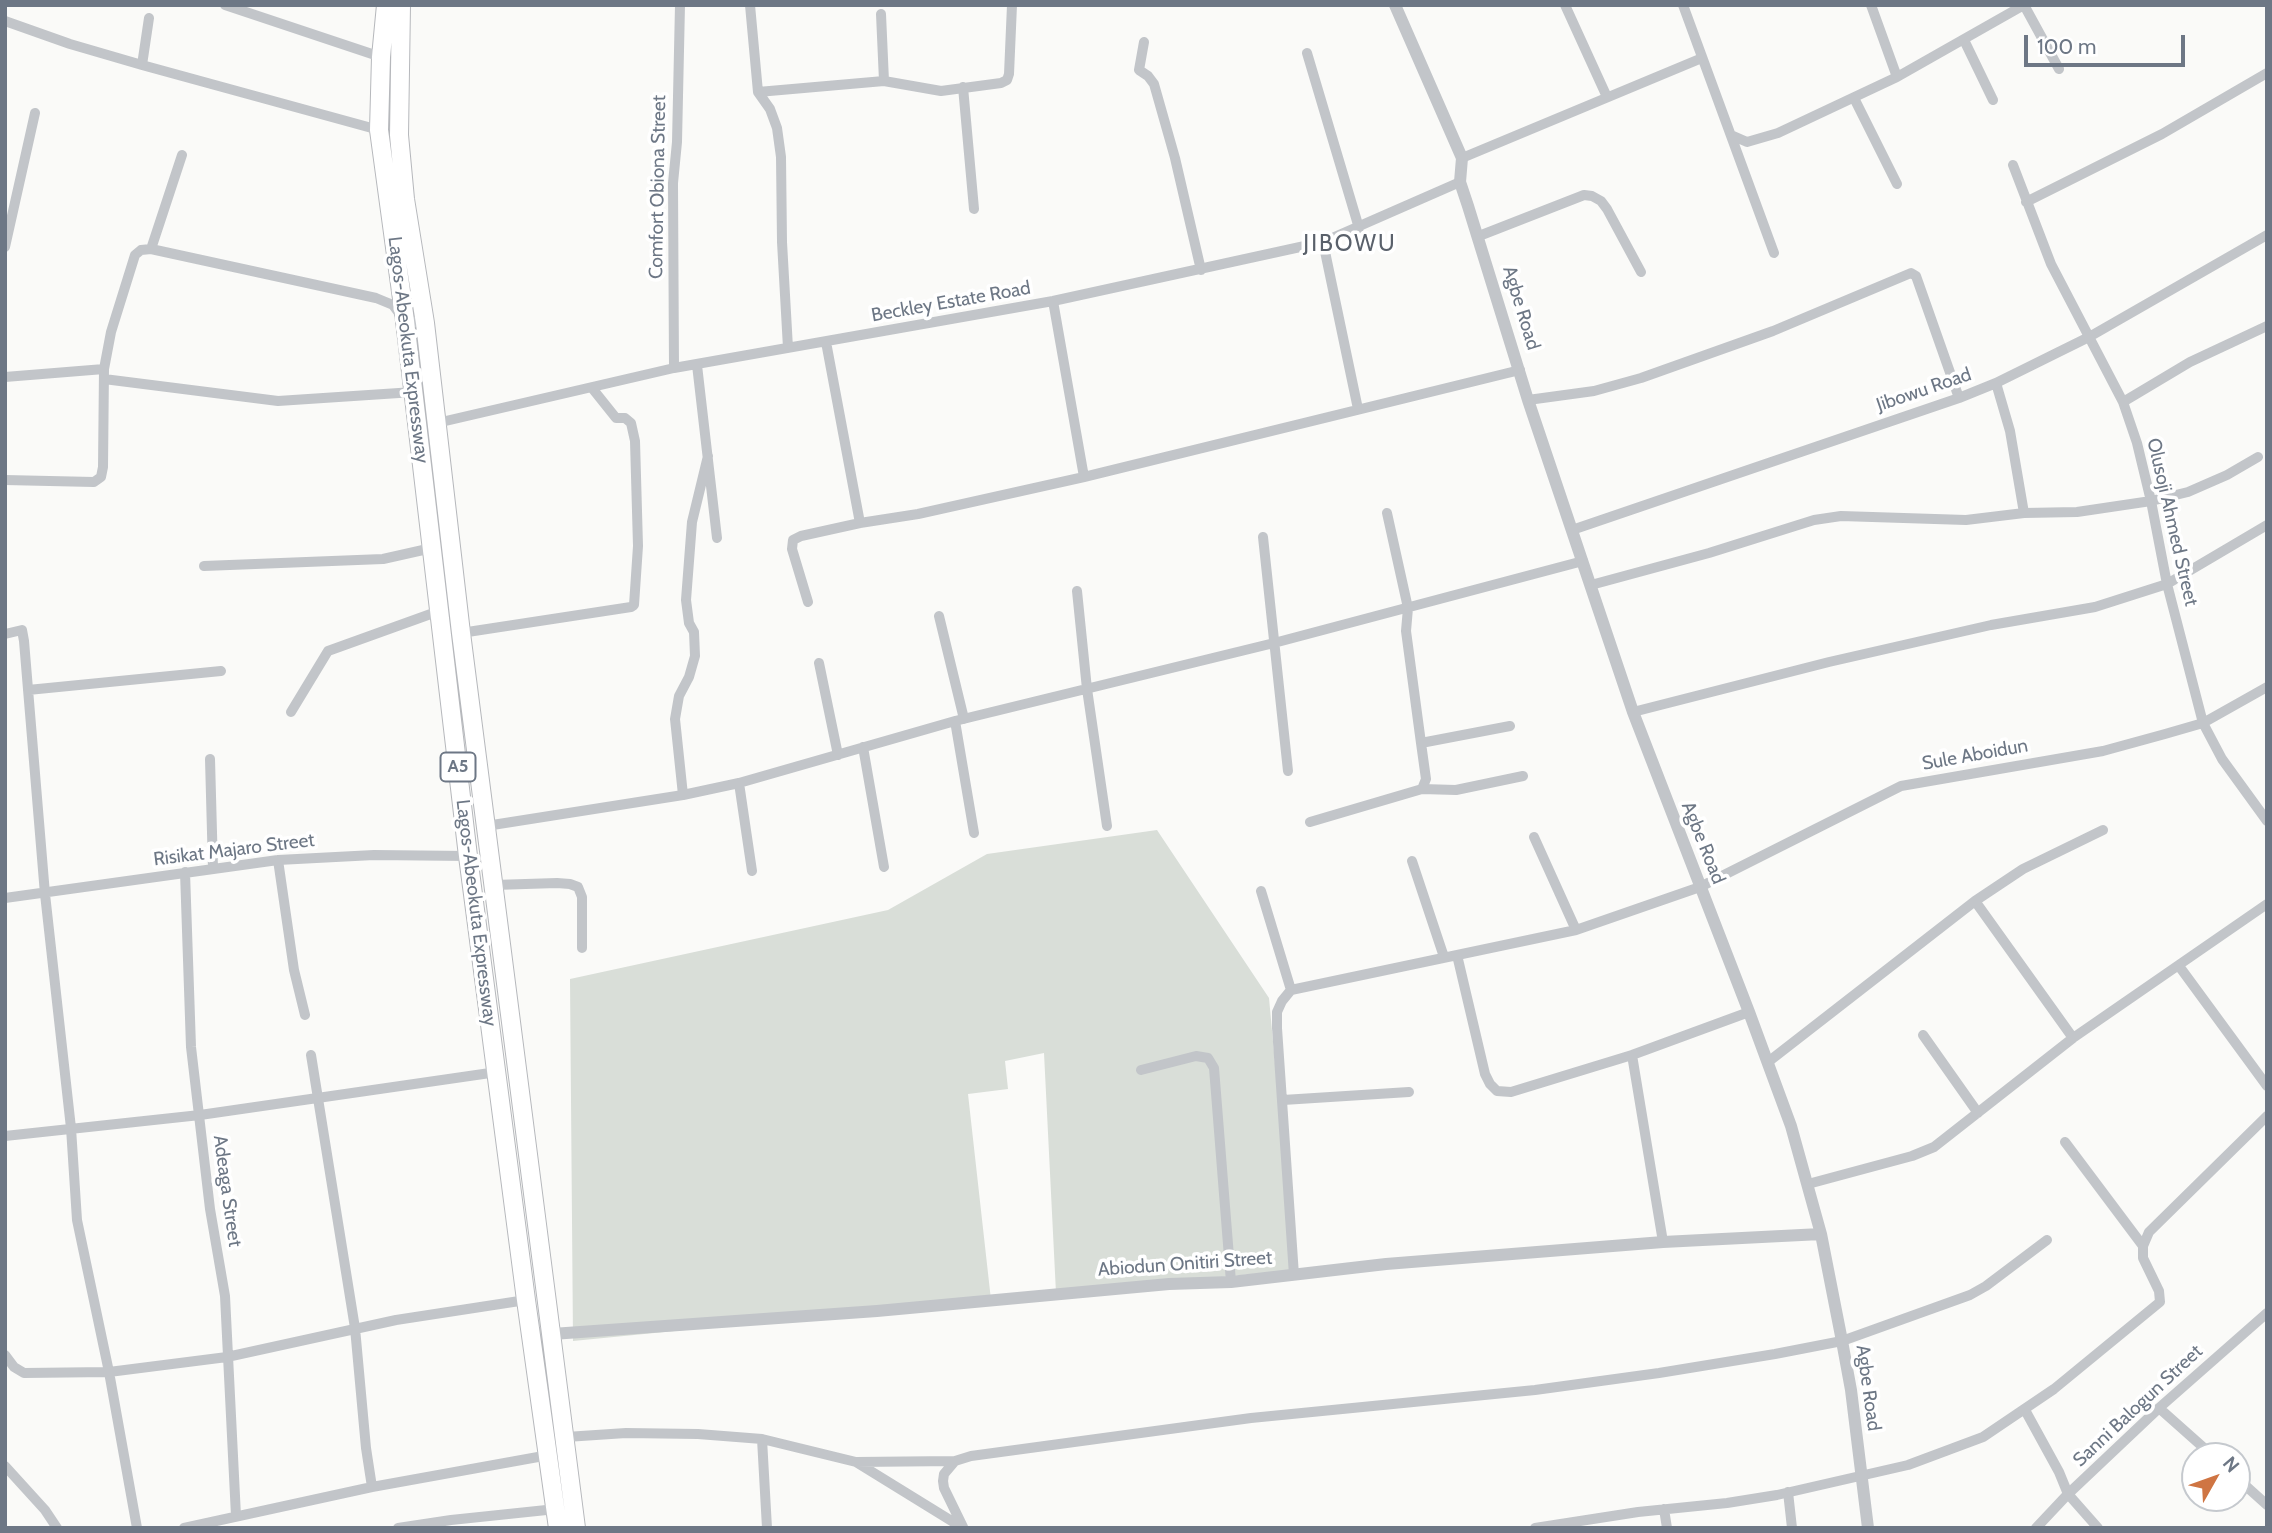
<!DOCTYPE html>
<html>
<head>
<meta charset="utf-8">
<style>
  body { margin:0 }
  #map { position:relative; width:2272px; height:1533px; overflow:hidden; background:#fafaf8; font-family:Cabin,sans-serif }
  canvas { display:block }
  .frame { position:absolute; inset:0; border:7px solid #6d7785; pointer-events:none }
  .north { position:absolute; left:2181px; top:1442px; width:70px; height:70px; box-sizing:border-box; background:#fff; border:2px solid #c5c9ce; border-radius:50%; rotate:50deg; font-size:19px; font-weight:700; line-height:28px; text-align:center; color:#6d7785 }
  .north::after { content:''; display:block; margin:auto; width:24px; height:32px; background:#cf7543; clip-path:polygon(50% 0,100% 100%,50% 72%,0 100%) }
  .scale { position:absolute; left:2024px; top:35px; width:161px; height:32px; box-sizing:border-box; border:4px solid #6d7785; border-top:0; padding-left:9px; font-size:21px; line-height:24px; white-space:nowrap; color:#6d7785; -webkit-text-stroke:5px #fff; paint-order:stroke }
</style>
</head>
<body>
<div id="map">
<canvas width="2272" height="1533"></canvas>
<div class="frame"></div>
<div class="north">N</div>
<div class="scale">100 m</div>
</div>
<script>
const ctx = document.querySelector('canvas').getContext('2d');
ctx.lineJoin = 'round';
function paint(path, color) {
  ctx.fillStyle = color;
  ctx.fill(path, 'evenodd');
}
function shape(rows) {
  const path = new Path2D();
  for (const r of rows) {
    path.moveTo(r[0], r[1]);
    for (let i = 2; i < r.length; i += 2) path.lineTo(r[i], r[i + 1]);
  }
  return path;
}
function trace(path, color, width, dash) {
  ctx.strokeStyle = color;
  ctx.lineWidth = width;
  ctx.lineCap = dash ? 'butt' : 'round';
  ctx.setLineDash(dash || []);
  ctx.stroke(path);
}
function label(font, color, halo, rows, align = 'center') {
  ctx.font = font + ' Cabin,sans-serif';
  ctx.lineWidth = 7;
  ctx.setLineDash([]);
  ctx.textBaseline = 'middle';
  ctx.strokeStyle = halo;
  ctx.fillStyle = color;
  for (const [text, x, y, turn = 0] of rows) {
    ctx.save();
    ctx.translate(x, y);
    ctx.rotate((+turn || 0) * Math.PI / 180);
    ctx.textAlign = isNaN(turn) ? turn : align;
    if (halo) ctx.strokeText(text, 0, 0);
    ctx.fillText(text, 0, 0);
    ctx.restore();
  }
}
paint(shape([
  [1157,830,1269,998,1294,1270,1056,1293,1044,1053,1005,1061,1008,1089,968,1094,991,1300,573,1341,570,979,888,910,987,854]
]), '#d9ded8');
const trunk = shape([
  [386,5,381,57,379,130,405,321,468,856,526,1300,558,1528],
  [401,5,399,135,405,199,425,323,461,633,576,1528]
]);
trace(trunk, '#b6b8bc', 20);
trace(shape([
  [225,5,381,57],
  [750,5,758,92,770,109,777,128,781,157,782,242,788,348],
  [1565,5,1607,97],
  [1683,5,1774,253],
  [1871,5,1897,77],
  [2024,5,2059,69],
  [881,14,884,81],
  [5,21,70,44,142,65,379,130],
  [1964,40,1993,100],
  [1144,42,1139,70,1148,76,1154,84,1175,158,1201,270],
  [1307,53,1359,228],
  [142,65,149,18],
  [963,87,974,209],
  [758,92,884,81,941,91,1001,83,1007,80,1009,74,1012,5],
  [1854,98,1897,184],
  [1731,135,1747,142,1778,133,1897,77,2024,5],
  [1462,158,1702,58],
  [2013,165,2051,264,2123,402,2137,443,2151,501,2167,584,2203,723,2222,759,2267,821],
  [2026,202,2162,134,2267,73],
  [1479,236,1584,195,1592,196,1601,201,1607,209,1641,272],
  [1323,242,1358,409],
  [5,247,35,113],
  [151,249,182,155],
  [1053,301,1084,477],
  [826,342,860,523],
  [697,365,717,538],
  [674,368,673,183,677,142,680,5],
  [5,377,104,369],
  [104,379,278,401,414,392],
  [1996,383,2010,431,2024,513],
  [1528,400,1594,391,1641,378,1773,331,1911,273,1916,276,1959,398],
  [2123,402,2190,362,2267,326],
  [437,423,674,368,1053,301,1323,242,1460,182],
  [5,480,94,482,101,477,103,467,104,369,111,332,135,255,141,250,151,249,376,298,393,305,405,321,425,323],
  [1387,513,1408,608,1406,631,1421,743,1510,726],
  [1572,530,1959,398,1996,383,2089,337,2267,235],
  [1263,537,1288,771],
  [204,566,383,559,432,548],
  [1591,585,1709,553,1814,520,1841,516,1966,520,2024,513,2077,512,2151,501,2188,492,2227,475,2258,457],
  [1077,591,1087,689,1107,826],
  [808,602,792,549,793,540,801,536,860,523,918,514,1084,477,1520,370],
  [939,616,964,719],
  [461,633,631,607,634,605,638,546,635,441,631,423,625,418,616,418,592,388],
  [5,634,22,630,24,641,45,894,71,1128,77,1220,109,1372,137,1528],
  [819,663,838,755],
  [28,690,221,671],
  [291,712,328,651,439,611],
  [1633,712,1829,662,1991,625,2095,607,2167,584,2267,525],
  [955,721,974,833],
  [863,747,884,867],
  [210,759,213,869],
  [739,783,752,871],
  [1422,789,1456,790,1523,776],
  [683,795,675,719,679,696,689,677,695,656,694,632,689,623,686,600,692,522,708,456],
  [1310,822,1422,789,1426,779,1421,743],
  [486,826,683,795,739,783,955,721,1274,643,1583,561],
  [1534,837,1576,930],
  [278,860,294,970,305,1015],
  [1412,861,1444,957],
  [185,872,191,1047,210,1209,225,1296,236,1516],
  [494,885,557,883,570,884,578,887,582,897,582,948],
  [1261,891,1291,990],
  [5,898,278,860,374,855,468,856],
  [1975,901,2073,1038],
  [1457,955,1485,1074,1490,1084,1497,1091,1511,1092,1632,1055,1749,1012],
  [2179,966,2267,1086],
  [1923,1035,1978,1113],
  [311,1055,355,1328,366,1448,372,1487],
  [1632,1055,1663,1242],
  [1768,1062,1975,901,2023,869,2103,830],
  [1141,1070,1196,1056,1208,1058,1214,1068,1231,1282],
  [1283,1100,1409,1092],
  [5,1136,200,1115,497,1072],
  [2065,1142,2143,1246],
  [1808,1184,1912,1156,1934,1147,2073,1038,2267,904],
  [1294,1275,1277,1028,1277,1012,1282,1001,1291,990,1576,930,1700,887,1901,786,2103,751,2165,734,2203,723,2267,687],
  [5,1355,14,1367,24,1373,109,1372,227,1357,396,1320,526,1300],
  [2159,1408,2213,1456],
  [2025,1410,2059,1472,2068,1494,2098,1528],
  [566,1437,626,1433,698,1434,762,1439,856,1462,955,1461,971,1456,1251,1418,1535,1390,1659,1373,1775,1354,1842,1341,1970,1295,1986,1286,2047,1240],
  [762,1439,767,1528],
  [955,1461,944,1474,943,1481,944,1488,963,1527],
  [856,1462,963,1528],
  [5,1466,45,1510,57,1528],
  [2237,1478,2267,1505],
  [1788,1492,1792,1528],
  [1664,1509,1667,1528],
  [184,1528,372,1487,549,1455],
  [398,1528,451,1520,556,1509],
  [1535,1528,1638,1512,1727,1503,1777,1495,1908,1465,1983,1437,2054,1389,2160,1302,2159,1291,2143,1258,2143,1246,2149,1232,2267,1116],
  [2036,1528,2068,1494,2159,1408,2267,1313]
]), '#c2c5c9', 10);
trace(shape([
  [1395,5,1462,158,1460,182,1468,206,1528,400,1633,712,1749,1012,1791,1126,1821,1234,1842,1341,1851,1390,1868,1528],
  [552,1334,877,1311,1169,1284,1231,1282,1386,1264,1663,1242,1821,1234]
]), '#c2c5c9', 12);
trace(trunk, '#fff', 18);
for (const [x, y, w] of [
  [458,767,35]
]) {
  const box = new Path2D();
  box.roundRect(x - w / 2, y - 14.5, w, 29, 5);
  ctx.fillStyle = '#fff';
  ctx.fill(box);
  trace(box, '#6d7785', 2);
}
label('bold 18px', '#6d7785', null, [
  ["A5",458,767]
]);
label('19px', '#6d7785', '#fff', [
  ["Comfort Obiona Street",658,187,-89],
  ["Beckley Estate Road",951,302,-10],
  ["Agbe Road",1521,308,73],
  ["Lagos-Abeokuta Expressway",408,350,83],
  ["Jibowu Road",1924,390,-19],
  ["Olusoji Ahmed Street",2172,522,77],
  ["Sule Aboidun",1975,755,-10],
  ["Agbe Road",1703,843,68],
  ["Risikat Majaro Street",234,850,-7],
  ["Lagos-Abeokuta Expressway",476,913,83],
  ["Adeaga Street",227,1191,82],
  ["Abiodun Onitiri Street",1185,1264,-4],
  ["Agbe Road",1868,1388,82],
  ["Sanni Balogun Street",2138,1406,-43]
]);
ctx.letterSpacing = '2px';
label('23px', '#5a616b', '#fff', [
  ["JIBOWU",1350,244]
]);
ctx.letterSpacing = '0px';
</script>
</body>
</html>
